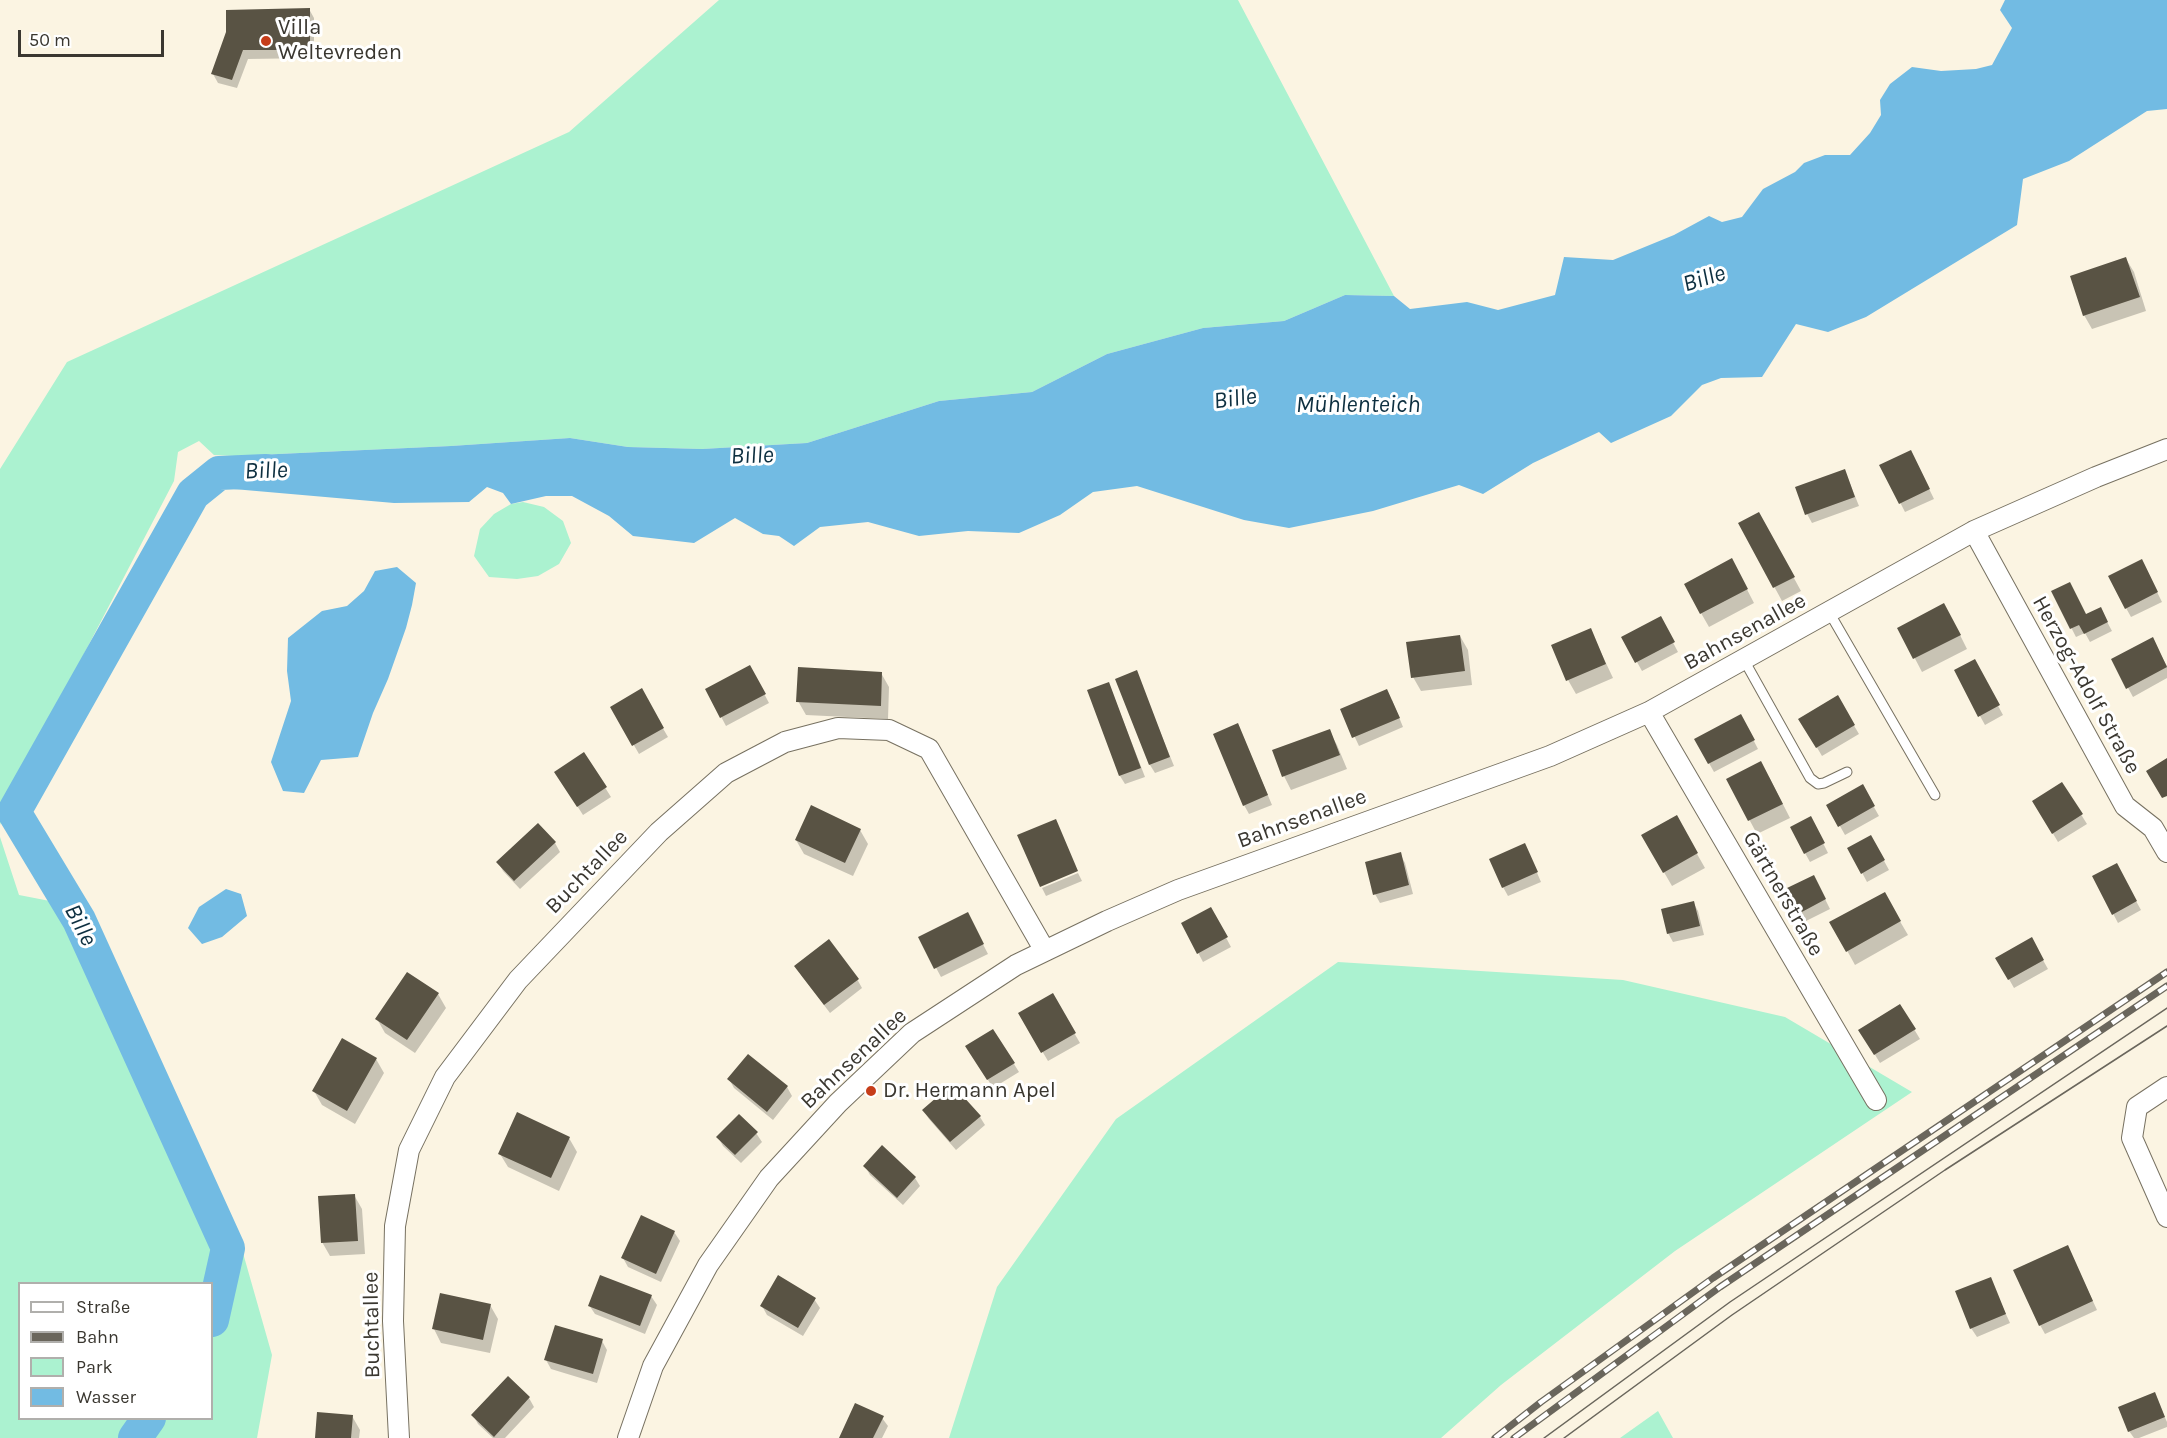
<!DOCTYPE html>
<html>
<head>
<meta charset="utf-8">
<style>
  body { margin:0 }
  #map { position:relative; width:2167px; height:1438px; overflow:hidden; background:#fbf4e2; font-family:Karla,sans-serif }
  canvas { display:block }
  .legend { position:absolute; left:18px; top:1282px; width:195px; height:138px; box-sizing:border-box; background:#fff; border:2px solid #b0afac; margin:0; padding:8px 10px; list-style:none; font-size:18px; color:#3a3730 }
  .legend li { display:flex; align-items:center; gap:12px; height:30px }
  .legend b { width:30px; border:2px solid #b0afac }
  .scale { position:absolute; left:18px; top:30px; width:146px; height:27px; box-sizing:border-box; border:3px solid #3a3730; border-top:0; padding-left:8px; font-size:18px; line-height:21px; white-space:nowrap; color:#3a3730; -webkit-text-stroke:4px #fff; paint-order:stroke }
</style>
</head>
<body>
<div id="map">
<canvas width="2167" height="1438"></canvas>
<ul class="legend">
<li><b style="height:8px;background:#fff"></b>Straße</li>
<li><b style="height:8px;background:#6a665c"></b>Bahn</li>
<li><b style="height:16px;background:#abf2d0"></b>Park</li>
<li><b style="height:16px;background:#72bbe3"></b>Wasser</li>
</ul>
<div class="scale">50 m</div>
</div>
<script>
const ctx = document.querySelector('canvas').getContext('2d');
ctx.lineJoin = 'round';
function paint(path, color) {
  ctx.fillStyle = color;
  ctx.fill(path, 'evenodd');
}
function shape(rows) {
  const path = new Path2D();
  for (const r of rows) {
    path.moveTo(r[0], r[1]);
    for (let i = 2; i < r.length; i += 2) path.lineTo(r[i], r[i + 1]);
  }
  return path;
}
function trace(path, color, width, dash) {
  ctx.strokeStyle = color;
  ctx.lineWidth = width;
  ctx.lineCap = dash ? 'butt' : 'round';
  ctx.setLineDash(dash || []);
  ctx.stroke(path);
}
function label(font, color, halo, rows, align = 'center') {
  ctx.font = font + ' Karla,sans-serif';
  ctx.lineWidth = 6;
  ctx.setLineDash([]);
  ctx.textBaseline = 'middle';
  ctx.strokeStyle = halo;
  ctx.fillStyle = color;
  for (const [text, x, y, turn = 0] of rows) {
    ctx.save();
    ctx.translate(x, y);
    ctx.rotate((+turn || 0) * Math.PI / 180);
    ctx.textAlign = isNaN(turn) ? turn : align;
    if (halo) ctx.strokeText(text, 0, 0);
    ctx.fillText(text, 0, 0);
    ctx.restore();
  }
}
paint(shape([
  [719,0,1238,0,1394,296,1345,295,1284,321,1203,328,1107,354,1032,392,939,401,807,443,702,449,628,447,570,438,451,446,235,456,214,455,199,441,178,452,174,481,11,794,0,825,0,469,67,362,569,132],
  [523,502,544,507,563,521,571,543,559,564,538,576,517,579,489,577,474,556,480,529,494,514,511,504],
  [0,837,19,895,91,909,243,1253,272,1355,257,1438,0,1438],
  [20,1284,212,1284,212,1418,20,1418],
  [1338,962,1623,980,1785,1017,1912,1092,1675,1251,1501,1385,1441,1438,949,1438,997,1287,1116,1119],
  [1658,1411,1673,1438,1620,1438]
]), '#abf2d0');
paint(shape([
  [2005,0,2167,0,2167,109,2147,111,2069,161,2023,179,2017,225,1866,317,1828,332,1796,324,1762,377,1721,378,1702,385,1671,416,1611,443,1599,432,1533,463,1483,494,1459,485,1373,511,1289,528,1244,520,1137,486,1093,492,1060,515,1019,533,968,531,919,536,868,522,820,527,794,546,779,536,763,534,735,518,694,543,633,536,609,516,572,496,546,496,511,504,503,493,487,487,469,502,394,503,222,488,219,473,235,456,451,446,570,438,628,447,702,449,807,443,939,401,1032,392,1107,354,1203,328,1284,321,1345,295,1394,296,1410,309,1467,302,1498,310,1555,295,1564,257,1613,260,1674,235,1709,216,1722,222,1742,217,1763,189,1795,172,1804,163,1825,155,1850,155,1870,133,1881,115,1880,100,1890,84,1912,67,1941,71,1976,69,1992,65,2012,28,2000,10],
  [397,567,416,583,412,605,406,628,388,679,373,713,358,757,321,760,304,793,283,791,271,762,291,701,287,671,288,638,322,611,347,606,364,591,375,571],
  [226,889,241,894,247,916,222,937,202,944,188,928,199,907]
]), '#72bbe3');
paint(shape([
  [309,9,314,18,314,58,248,59,237,88,218,83,213,74,227,33],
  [2126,259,2134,272,2146,311,2092,329,2084,315],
  [1915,460,1934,499,1905,512,1881,465],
  [1845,471,1859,506,1812,523,1807,514],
  [1759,514,1801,591,1782,601,1740,524],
  [2146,570,2162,602,2131,617,2126,608],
  [1739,574,1754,603,1709,627,1701,613],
  [2053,592,2086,616,2105,618,2112,631,2090,642,2085,633,2076,637],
  [1660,618,1678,652,1642,671,1623,637],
  [1952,619,1967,649,1922,672,1899,628],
  [1590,629,1613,678,1576,694,1568,680],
  [1460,636,1468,650,1472,685,1421,691,1413,677],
  [2152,639,2167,666,2167,678,2133,697,2113,660],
  [1974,661,2003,715,1985,725,1980,716],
  [750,667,769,703,726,726,707,690],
  [1136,672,1174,766,1155,773,1150,765],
  [881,673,889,687,888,719,806,715,798,701],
  [1109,684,1145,777,1125,784,1120,776],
  [641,691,668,737,639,754,612,707],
  [1837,697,1859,734,1822,756,1800,719],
  [1392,700,1403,727,1359,746,1342,710],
  [1741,716,1758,749,1714,772,1696,740],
  [1329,731,1337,745,1347,769,1291,790,1284,776],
  [1242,734,1272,805,1249,814,1244,805],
  [584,754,611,797,583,815,561,781],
  [1769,777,1790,818,1757,834,1728,780],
  [2062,784,2087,824,2058,842,2039,810],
  [1862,786,1879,816,1845,835,1828,805],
  [1676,817,1705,868,1672,886,1643,836],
  [538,825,555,843,560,852,520,889,503,871,498,862],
  [1815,827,1828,853,1810,862,1805,853],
  [860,830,868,844,853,876,804,854,796,840],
  [1871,837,1889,870,1867,882,1849,848],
  [1400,854,1405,863,1413,894,1380,903,1375,894],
  [1529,854,1541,882,1508,896,1503,887],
  [2116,865,2141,910,2118,923,2094,877],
  [1078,873,1082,881,1046,896,1042,888],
  [1818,885,1830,909,1806,921,1801,912],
  [1884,894,1908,935,1855,965,1832,923],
  [1693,902,1698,911,1704,935,1673,942,1668,933],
  [1211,909,1231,947,1203,962,1183,924],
  [972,923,988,954,941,977,920,938],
  [2031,939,2048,969,2014,988,1997,958],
  [801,975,857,979,862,988,830,1013],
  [438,994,446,1008,415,1053,385,1033,377,1019],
  [1052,995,1080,1043,1048,1061,1020,1014],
  [1900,1006,1920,1039,1880,1063,1860,1030],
  [967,1046,1014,1064,1019,1072,993,1088],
  [748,1056,787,1087,792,1096,773,1120,734,1088,729,1079],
  [376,1059,384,1073,355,1124,322,1105,314,1091],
  [924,1111,980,1117,985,1125,956,1150,929,1119],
  [756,1133,762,1142,741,1163,723,1146,718,1137],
  [569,1138,577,1152,559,1191,508,1167,500,1154],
  [865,1166,915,1178,920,1186,903,1205,870,1175],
  [354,1195,362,1209,365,1254,330,1256,322,1242],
  [674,1232,680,1241,661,1282,628,1267,623,1258],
  [2072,1256,2097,1310,2045,1334,2040,1325],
  [1990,1279,2010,1323,1977,1337,1971,1328],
  [651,1296,657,1305,645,1334,595,1314,589,1305],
  [814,1299,820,1308,803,1336,767,1315,762,1306],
  [490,1305,498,1319,490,1353,441,1343,434,1329],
  [602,1341,607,1350,597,1383,551,1369,546,1360],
  [508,1378,529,1398,534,1407,505,1438,493,1438,478,1424,473,1415],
  [2154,1394,2167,1422,2167,1427,2139,1438,2134,1438,2129,1431],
  [352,1416,360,1430,359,1438,317,1438],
  [882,1418,888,1426,882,1438,840,1438]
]), '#0003');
trace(shape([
  [212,1320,228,1248,79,920,14,812,193,494,219,473,266,471],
  [135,1438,149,1418]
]), '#72bbe3', 34);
paint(shape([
  [310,8,310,50,243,50,232,80,211,74,226,32,226,10],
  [2126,257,2140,297,2083,316,2070,276],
  [1911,450,1930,489,1899,504,1879,465],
  [1845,469,1855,497,1805,515,1795,487],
  [1759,512,1795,577,1773,588,1738,523],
  [1732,558,1748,589,1700,614,1684,584],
  [2142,559,2158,592,2125,609,2108,576],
  [2070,582,2086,614,2101,607,2108,622,2084,634,2079,625,2070,629,2051,591],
  [1944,603,1961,635,1913,659,1897,628],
  [1661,616,1675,642,1635,663,1621,637],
  [1591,628,1606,664,1566,681,1551,645],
  [1460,635,1465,671,1411,678,1406,642],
  [2153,637,2167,667,2126,689,2111,659],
  [1975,659,2000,705,1978,717,1954,670],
  [750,665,766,694,720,718,705,689],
  [798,667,882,672,881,706,796,702],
  [1137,670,1170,757,1149,765,1115,679],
  [1109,682,1141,768,1119,776,1087,690],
  [642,688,664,728,632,746,610,707],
  [1387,689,1400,718,1352,738,1340,709],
  [1838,695,1855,725,1816,748,1798,719],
  [1741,714,1755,740,1708,764,1694,739],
  [1238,723,1268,795,1243,806,1213,734],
  [1330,729,1340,755,1282,777,1272,750],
  [584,752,607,787,577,807,554,772],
  [2167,758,2167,796,2162,798,2146,771],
  [1761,761,1783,804,1748,821,1726,779],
  [2062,782,2083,814,2052,834,2032,801],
  [1863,784,1875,806,1838,827,1826,805],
  [811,805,861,829,845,863,795,840],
  [1677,815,1698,853,1663,873,1641,835],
  [1811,816,1825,843,1804,854,1790,827],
  [1056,819,1078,871,1040,887,1017,835],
  [538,823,556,842,514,881,496,862],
  [1871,835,1885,860,1861,874,1847,848],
  [1525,843,1538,872,1502,888,1489,859],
  [1401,852,1409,885,1373,895,1365,862],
  [2117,863,2137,901,2112,915,2092,876],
  [1814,875,1826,899,1800,913,1787,888],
  [1885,892,1901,921,1846,952,1829,922],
  [1694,901,1700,926,1667,934,1661,909],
  [1211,907,1228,937,1197,954,1181,923],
  [968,912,984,944,934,969,918,937],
  [2032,937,2044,960,2008,980,1995,958],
  [829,939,859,979,824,1005,794,966],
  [407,972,439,993,407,1040,375,1019],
  [1053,993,1076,1033,1041,1053,1018,1013],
  [1900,1004,1916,1029,1874,1055,1858,1030],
  [993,1029,1015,1063,987,1080,965,1046],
  [342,1038,377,1058,347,1111,312,1091],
  [748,1054,788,1086,767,1112,727,1079],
  [952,1084,981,1116,950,1142,922,1110],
  [517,1112,570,1137,551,1178,498,1154],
  [739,1114,758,1132,735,1155,716,1137],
  [882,1145,916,1177,897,1198,863,1166],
  [355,1194,358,1241,321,1243,318,1196],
  [641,1215,675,1231,656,1274,621,1258],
  [2068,1245,2093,1301,2039,1326,2013,1270],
  [600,1275,652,1295,640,1326,588,1306],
  [778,1275,816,1298,798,1328,760,1306],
  [1991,1277,2006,1314,1970,1329,1955,1291],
  [440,1293,491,1304,483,1340,432,1329],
  [555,1325,603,1339,593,1374,544,1360],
  [508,1376,530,1397,494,1437,471,1415],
  [2155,1392,2165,1417,2128,1432,2118,1407],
  [855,1403,884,1416,873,1438,839,1438],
  [317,1412,353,1415,351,1438,315,1438]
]), '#595344');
const lane = shape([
  [1829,612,1935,795],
  [1744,660,1810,778,1818,784,1824,783,1847,772]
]);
const street = shape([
  [1974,531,2125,806,2153,828,2167,852],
  [1649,712,1876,1100],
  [2167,1087,2137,1107,2132,1138,2167,1217],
  [399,1438,393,1321,395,1226,409,1150,445,1077,518,980,659,832,726,773,785,742,838,728,889,730,929,749,1045,951],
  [628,1438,653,1366,708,1265,769,1178,838,1103,912,1033,1016,965,1107,921,1178,890,1550,756,1649,712,1974,531,2096,477,2167,449]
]);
trace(lane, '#777161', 11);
trace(street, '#777161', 22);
trace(lane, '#fff', 9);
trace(street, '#fff', 20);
trace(shape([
  [1544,1438,1730,1302,2167,1008],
  [1564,1438,1732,1315,1945,1170,2167,1026]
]), '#6a665c', 1.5);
const rail = shape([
  [1495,1438,1541,1402,1713,1278,2167,972],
  [1514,1438,1720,1287,2167,986]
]);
trace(rail, '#6a665c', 7);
trace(rail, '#fff', 4.5, [14]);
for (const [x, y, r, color] of [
  [266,41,6,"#c63d19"],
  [871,1091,6,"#c63d19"]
]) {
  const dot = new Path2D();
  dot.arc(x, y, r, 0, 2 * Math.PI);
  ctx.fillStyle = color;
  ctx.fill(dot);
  trace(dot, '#fff', 2);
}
label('22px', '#3a3730', '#fff', [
  ["Villa",278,28],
  ["Weltevreden",278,53],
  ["Dr. Hermann Apel",883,1091]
], 'left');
label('22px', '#3a3730', '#fff', [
  ["Bahnsenallee",1745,632,-29],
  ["Herzog-Adolf Straße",2086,685,61],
  ["Bahnsenallee",1302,819,-20],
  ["Buchtallee",587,872,-46],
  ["Gärtnerstraße",1783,894,60],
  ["Bahnsenallee",854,1059,-43],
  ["Buchtallee",372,1325,-91]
]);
label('italic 24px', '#0d2f40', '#fff', [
  ["Bille",1704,279,-17],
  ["Bille",1235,399,-7],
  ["Mühlenteich",1358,405],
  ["Bille",752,456,-2],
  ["Bille",266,471,-2],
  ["Bille",80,925,63]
]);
</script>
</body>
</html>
